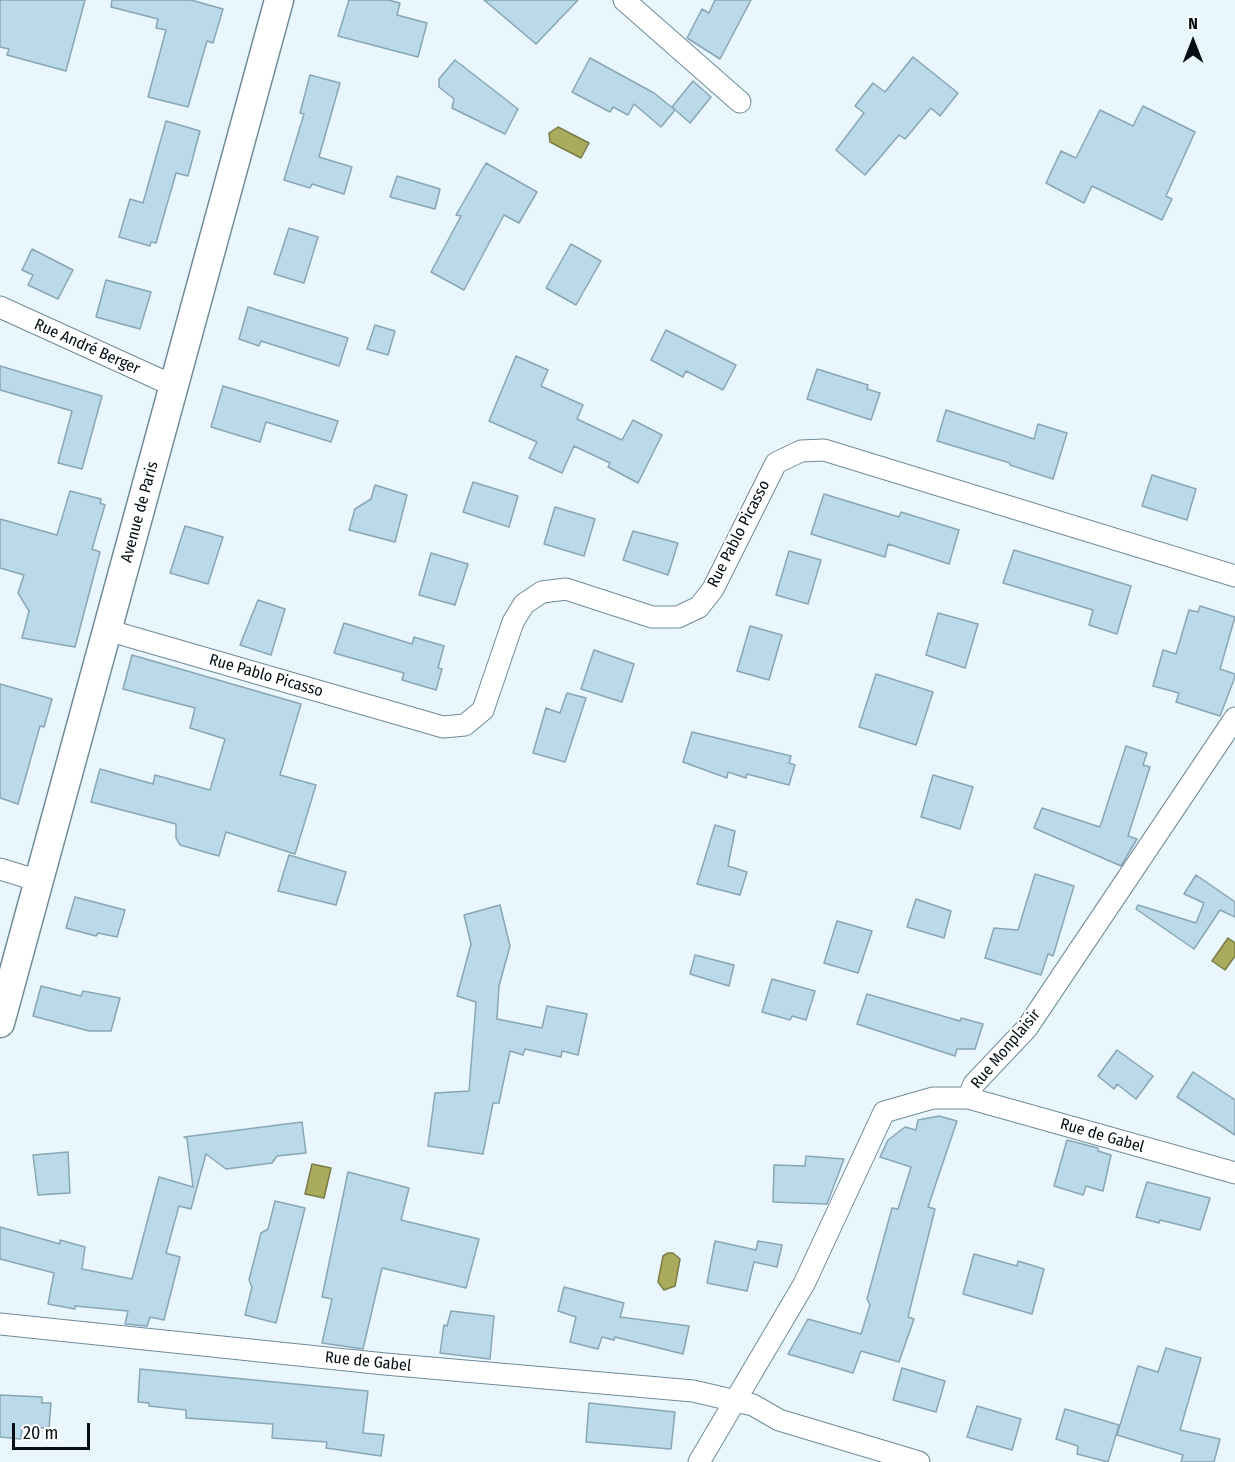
<!DOCTYPE html>
<html>
<head>
<meta charset="utf-8">
<style>
  body { margin:0 }
  #map { position:relative; width:1235px; height:1462px; overflow:hidden; background:#eaf6fd; font-family:"Fira Sans Condensed",sans-serif }
  canvas { display:block }
  .north { position:absolute; left:1163px; top:12px; width:60px; height:60px; -webkit-text-stroke:4px #fff; paint-order:stroke; rotate:0deg; font-size:16px; font-weight:700; line-height:24px; text-align:center; color:#040e13 }
  .north::after { content:''; display:block; margin:auto; width:21px; height:27px; background:#040e13; clip-path:polygon(50% 0,100% 100%,50% 72%,0 100%) }
  .scale { position:absolute; left:12px; top:1423px; width:78px; height:27px; box-sizing:border-box; border:3px solid #040e13; border-top:0; padding-left:8px; font-size:18px; line-height:21px; white-space:nowrap; color:#040e13; -webkit-text-stroke:4px #fff; paint-order:stroke }
</style>
</head>
<body>
<div id="map">
<canvas width="1235" height="1462"></canvas>
<div class="north">N</div>
<div class="scale">20 m</div>
</div>
<script>
const ctx = document.querySelector('canvas').getContext('2d');
ctx.lineJoin = 'round';
function paint(path, color) {
  ctx.fillStyle = color;
  ctx.fill(path, 'evenodd');
}
function shape(rows) {
  const path = new Path2D();
  for (const r of rows) {
    path.moveTo(r[0], r[1]);
    for (let i = 2; i < r.length; i += 2) path.lineTo(r[i], r[i + 1]);
  }
  return path;
}
function trace(path, color, width, dash) {
  ctx.strokeStyle = color;
  ctx.lineWidth = width;
  ctx.lineCap = dash ? 'butt' : 'round';
  ctx.setLineDash(dash || []);
  ctx.stroke(path);
}
function label(font, color, halo, rows, align = 'center') {
  ctx.font = font + ' "Fira Sans Condensed",sans-serif';
  ctx.lineWidth = 4.5;
  ctx.setLineDash([]);
  ctx.textBaseline = 'middle';
  ctx.strokeStyle = halo;
  ctx.fillStyle = color;
  for (const [text, x, y, turn = 0] of rows) {
    ctx.save();
    ctx.translate(x, y);
    ctx.rotate((+turn || 0) * Math.PI / 180);
    ctx.textAlign = isNaN(turn) ? turn : align;
    if (halo) ctx.strokeText(text, 0, 0);
    ctx.fillText(text, 0, 0);
    ctx.restore();
  }
}
const water = shape([
  [558,127,589,143,581,158,550,142,549,133,558,127],
  [1228,938,1235,943,1235,956,1225,970,1212,961,1228,938],
  [312,1164,331,1168,324,1198,305,1194,312,1164],
  [668,1253,673,1253,680,1259,675,1286,664,1290,658,1282,663,1256,668,1253]
]);
paint(water, '#abab5d');
trace(water, '#797c47', 1.5);
const building = shape([
  [0,0,85,0,66,71,7,55,9,49,0,47,0,0],
  [112,0,191,0,223,9,213,43,207,41,188,107,148,97,166,30,156,28,158,19,111,7,112,0],
  [349,0,388,0,400,3,397,15,427,23,418,57,338,36,349,0],
  [484,0,578,0,536,44,484,0],
  [715,0,751,0,720,59,687,38,702,9,709,13,715,0],
  [913,57,958,93,940,116,931,108,905,139,899,135,865,175,836,150,864,113,855,106,873,83,885,92,913,57],
  [590,58,654,93,675,110,661,127,634,104,628,115,613,107,610,112,572,92,590,58],
  [455,60,518,109,505,134,452,108,454,99,439,87,439,79,455,60],
  [310,75,340,83,319,157,352,167,344,194,312,184,310,188,284,180,304,114,300,113,310,75],
  [693,81,711,97,690,123,672,107,693,81],
  [1143,106,1195,132,1166,196,1172,199,1162,220,1092,186,1084,203,1046,183,1061,151,1076,158,1100,110,1133,126,1143,106],
  [166,121,200,131,188,176,176,173,156,243,151,242,150,246,119,237,130,199,143,203,166,121],
  [486,163,537,192,519,223,504,215,464,290,431,272,461,216,456,215,486,163],
  [397,176,440,189,435,209,390,197,397,176],
  [289,228,318,237,304,283,274,274,289,228],
  [571,244,601,261,576,305,546,288,571,244],
  [32,249,73,270,58,299,28,285,33,275,22,270,32,249],
  [106,280,151,292,140,329,96,317,106,280],
  [248,307,348,338,339,366,261,341,259,346,239,339,248,307],
  [375,325,395,331,388,355,367,349,375,325],
  [666,330,736,365,723,390,686,371,683,377,651,360,666,330],
  [516,356,548,370,541,386,583,405,577,419,622,440,633,420,662,435,638,483,608,467,610,463,574,446,562,473,529,458,537,442,489,421,516,356],
  [0,366,102,396,82,469,58,463,72,411,0,390,0,366],
  [817,369,868,385,867,389,880,393,871,420,807,399,817,369],
  [223,386,338,421,331,442,266,422,260,442,211,427,223,386],
  [946,410,1034,439,1038,424,1067,433,1053,479,1010,465,1010,463,937,441,946,410],
  [1152,475,1196,489,1187,520,1142,506,1152,475],
  [473,482,518,496,509,527,463,512,473,482],
  [375,485,407,495,395,542,349,530,355,509,371,499,375,485],
  [70,491,101,499,100,503,105,505,92,549,100,552,75,647,22,638,29,611,18,593,24,575,0,568,0,519,57,535,70,491],
  [824,494,899,517,901,512,959,530,949,564,888,544,885,557,811,534,824,494],
  [555,507,595,519,584,556,544,544,555,507],
  [185,526,223,537,208,584,170,573,185,526],
  [633,531,678,543,668,575,623,560,633,531],
  [1014,550,1131,586,1117,634,1089,625,1093,610,1003,583,1014,550],
  [789,551,821,560,808,604,776,595,789,551],
  [431,553,468,564,455,605,419,595,431,553],
  [258,600,285,609,271,655,240,645,258,600],
  [1200,606,1235,617,1220,669,1235,674,1235,677,1220,716,1176,702,1179,693,1153,686,1163,650,1176,654,1189,610,1198,612,1200,606],
  [938,613,978,624,965,668,926,655,938,613],
  [344,623,412,644,414,637,444,646,438,668,442,669,436,690,402,680,404,673,334,653,344,623],
  [750,626,782,635,769,680,737,671,750,626],
  [594,650,634,664,622,702,581,689,594,650],
  [132,655,301,704,280,775,316,785,295,854,226,832,219,856,180,845,176,838,176,824,91,802,100,769,153,784,155,775,210,790,225,739,190,728,195,708,123,689,132,655],
  [876,674,933,692,916,745,859,727,876,674],
  [0,684,52,699,44,727,40,726,18,804,0,798,0,684],
  [567,693,586,698,565,762,533,753,546,708,560,713,567,693],
  [692,732,791,756,789,763,795,765,789,785,747,774,746,778,728,772,727,778,683,762,692,732],
  [1126,746,1147,753,1143,765,1150,767,1128,836,1137,839,1121,866,1034,828,1042,808,1100,827,1126,746],
  [933,775,973,787,960,829,921,817,933,775],
  [715,825,735,831,728,866,747,872,740,895,697,884,715,825],
  [289,855,346,872,336,905,278,891,289,855],
  [1035,874,1074,886,1053,956,1048,954,1041,975,985,958,994,928,1018,930,1035,874],
  [1196,875,1235,902,1235,917,1220,910,1194,949,1136,909,1138,905,1196,923,1204,903,1184,894,1196,875],
  [75,897,125,910,117,937,98,933,96,936,66,928,75,897],
  [916,899,951,911,944,938,907,927,916,899],
  [500,905,510,946,499,986,497,1019,542,1028,547,1006,587,1014,578,1055,562,1051,561,1057,525,1049,523,1055,510,1051,499,1103,493,1103,483,1154,428,1146,435,1093,469,1091,476,1002,457,996,471,944,464,915,500,905],
  [837,921,872,931,858,973,824,963,837,921],
  [695,955,734,965,729,986,690,974,695,955],
  [772,979,815,991,806,1020,792,1016,790,1020,762,1012,772,979],
  [41,986,81,996,83,991,120,998,111,1031,89,1031,33,1016,41,986],
  [867,994,960,1021,961,1018,983,1024,975,1049,957,1049,955,1056,857,1024,867,994],
  [1117,1050,1153,1076,1136,1099,1117,1084,1114,1089,1098,1076,1117,1050],
  [1193,1072,1235,1100,1235,1135,1177,1097,1193,1072],
  [939,1116,957,1121,928,1207,935,1209,908,1317,914,1319,899,1362,861,1351,853,1373,788,1354,808,1319,861,1334,870,1305,867,1299,892,1208,898,1209,911,1167,880,1157,888,1140,905,1127,916,1130,918,1120,939,1116],
  [302,1122,306,1153,277,1156,272,1163,226,1169,206,1154,191,1209,179,1206,166,1253,180,1257,164,1320,150,1317,147,1326,125,1324,128,1311,75,1306,75,1309,48,1304,54,1273,0,1259,0,1227,60,1244,60,1240,85,1247,82,1269,132,1279,159,1177,193,1187,187,1139,184,1137,302,1122],
  [1067,1140,1098,1148,1098,1151,1111,1155,1103,1191,1086,1186,1083,1195,1054,1186,1067,1140],
  [68,1152,70,1193,38,1195,33,1155,68,1152],
  [806,1156,844,1159,827,1204,773,1202,774,1165,805,1166,806,1156],
  [348,1172,409,1188,401,1220,479,1239,466,1288,382,1268,363,1349,322,1343,332,1299,322,1297,348,1172],
  [1147,1182,1210,1198,1200,1230,1160,1220,1159,1223,1136,1217,1147,1182],
  [275,1201,305,1208,276,1323,245,1315,252,1287,249,1280,261,1233,268,1229,275,1201],
  [715,1241,756,1250,758,1241,782,1245,777,1267,754,1262,747,1291,707,1283,715,1241],
  [974,1254,1017,1266,1018,1261,1044,1269,1032,1314,963,1294,974,1254],
  [564,1287,624,1303,620,1317,689,1326,683,1354,615,1337,614,1340,602,1337,598,1349,570,1342,576,1317,558,1311,564,1287],
  [451,1311,494,1316,490,1359,440,1353,444,1325,447,1326,451,1311],
  [1166,1348,1201,1358,1180,1430,1220,1439,1214,1462,1181,1462,1183,1455,1117,1435,1138,1366,1158,1372,1166,1348],
  [902,1368,945,1381,936,1412,893,1400,902,1368],
  [140,1369,368,1391,363,1433,384,1435,381,1456,326,1448,327,1442,272,1438,273,1424,186,1418,186,1410,149,1406,149,1403,138,1402,140,1369],
  [0,1395,42,1397,42,1403,51,1403,49,1428,22,1427,21,1439,0,1437,0,1395],
  [589,1403,675,1412,671,1449,586,1442,589,1403],
  [977,1406,1021,1419,1012,1450,967,1437,977,1406],
  [1065,1409,1119,1425,1108,1462,1077,1454,1078,1446,1056,1439,1065,1409]
]);
paint(building, '#bad9e9');
trace(building, '#88a6b5', 1.5);
const street = shape([
  [624,0,740,102],
  [0,307,174,386],
  [107,630,443,727,465,725,483,710,513,622,524,604,542,592,566,589,652,617,678,617,699,607,713,589,776,463,801,451,824,450,1235,576],
  [0,869,39,881],
  [968,1098,1235,1173],
  [0,1324,385,1364,693,1391,753,1405,779,1420,919,1462],
  [699,1462,804,1284,884,1112,933,1098,968,1098,974,1084,1027,1028,1235,718]
]);
const secondary = shape([
  [0,1023,279,0]
]);
trace(street, '#6e8b99', 23);
trace(secondary, '#6e8b99', 31);
trace(street, '#fff', 21);
trace(secondary, '#fff', 28);
label('16px', '#040e13', '#fff', [
  ["Rue André Berger",87,347,24],
  ["Avenue de Paris",140,512,-75],
  ["Rue Pablo Picasso",739,534,-63],
  ["Rue Pablo Picasso",266,676,16],
  ["Rue Monplaisir",1006,1049,-50],
  ["Rue de Gabel",1102,1136,16],
  ["Rue de Gabel",368,1362,6]
]);
</script>
</body>
</html>
